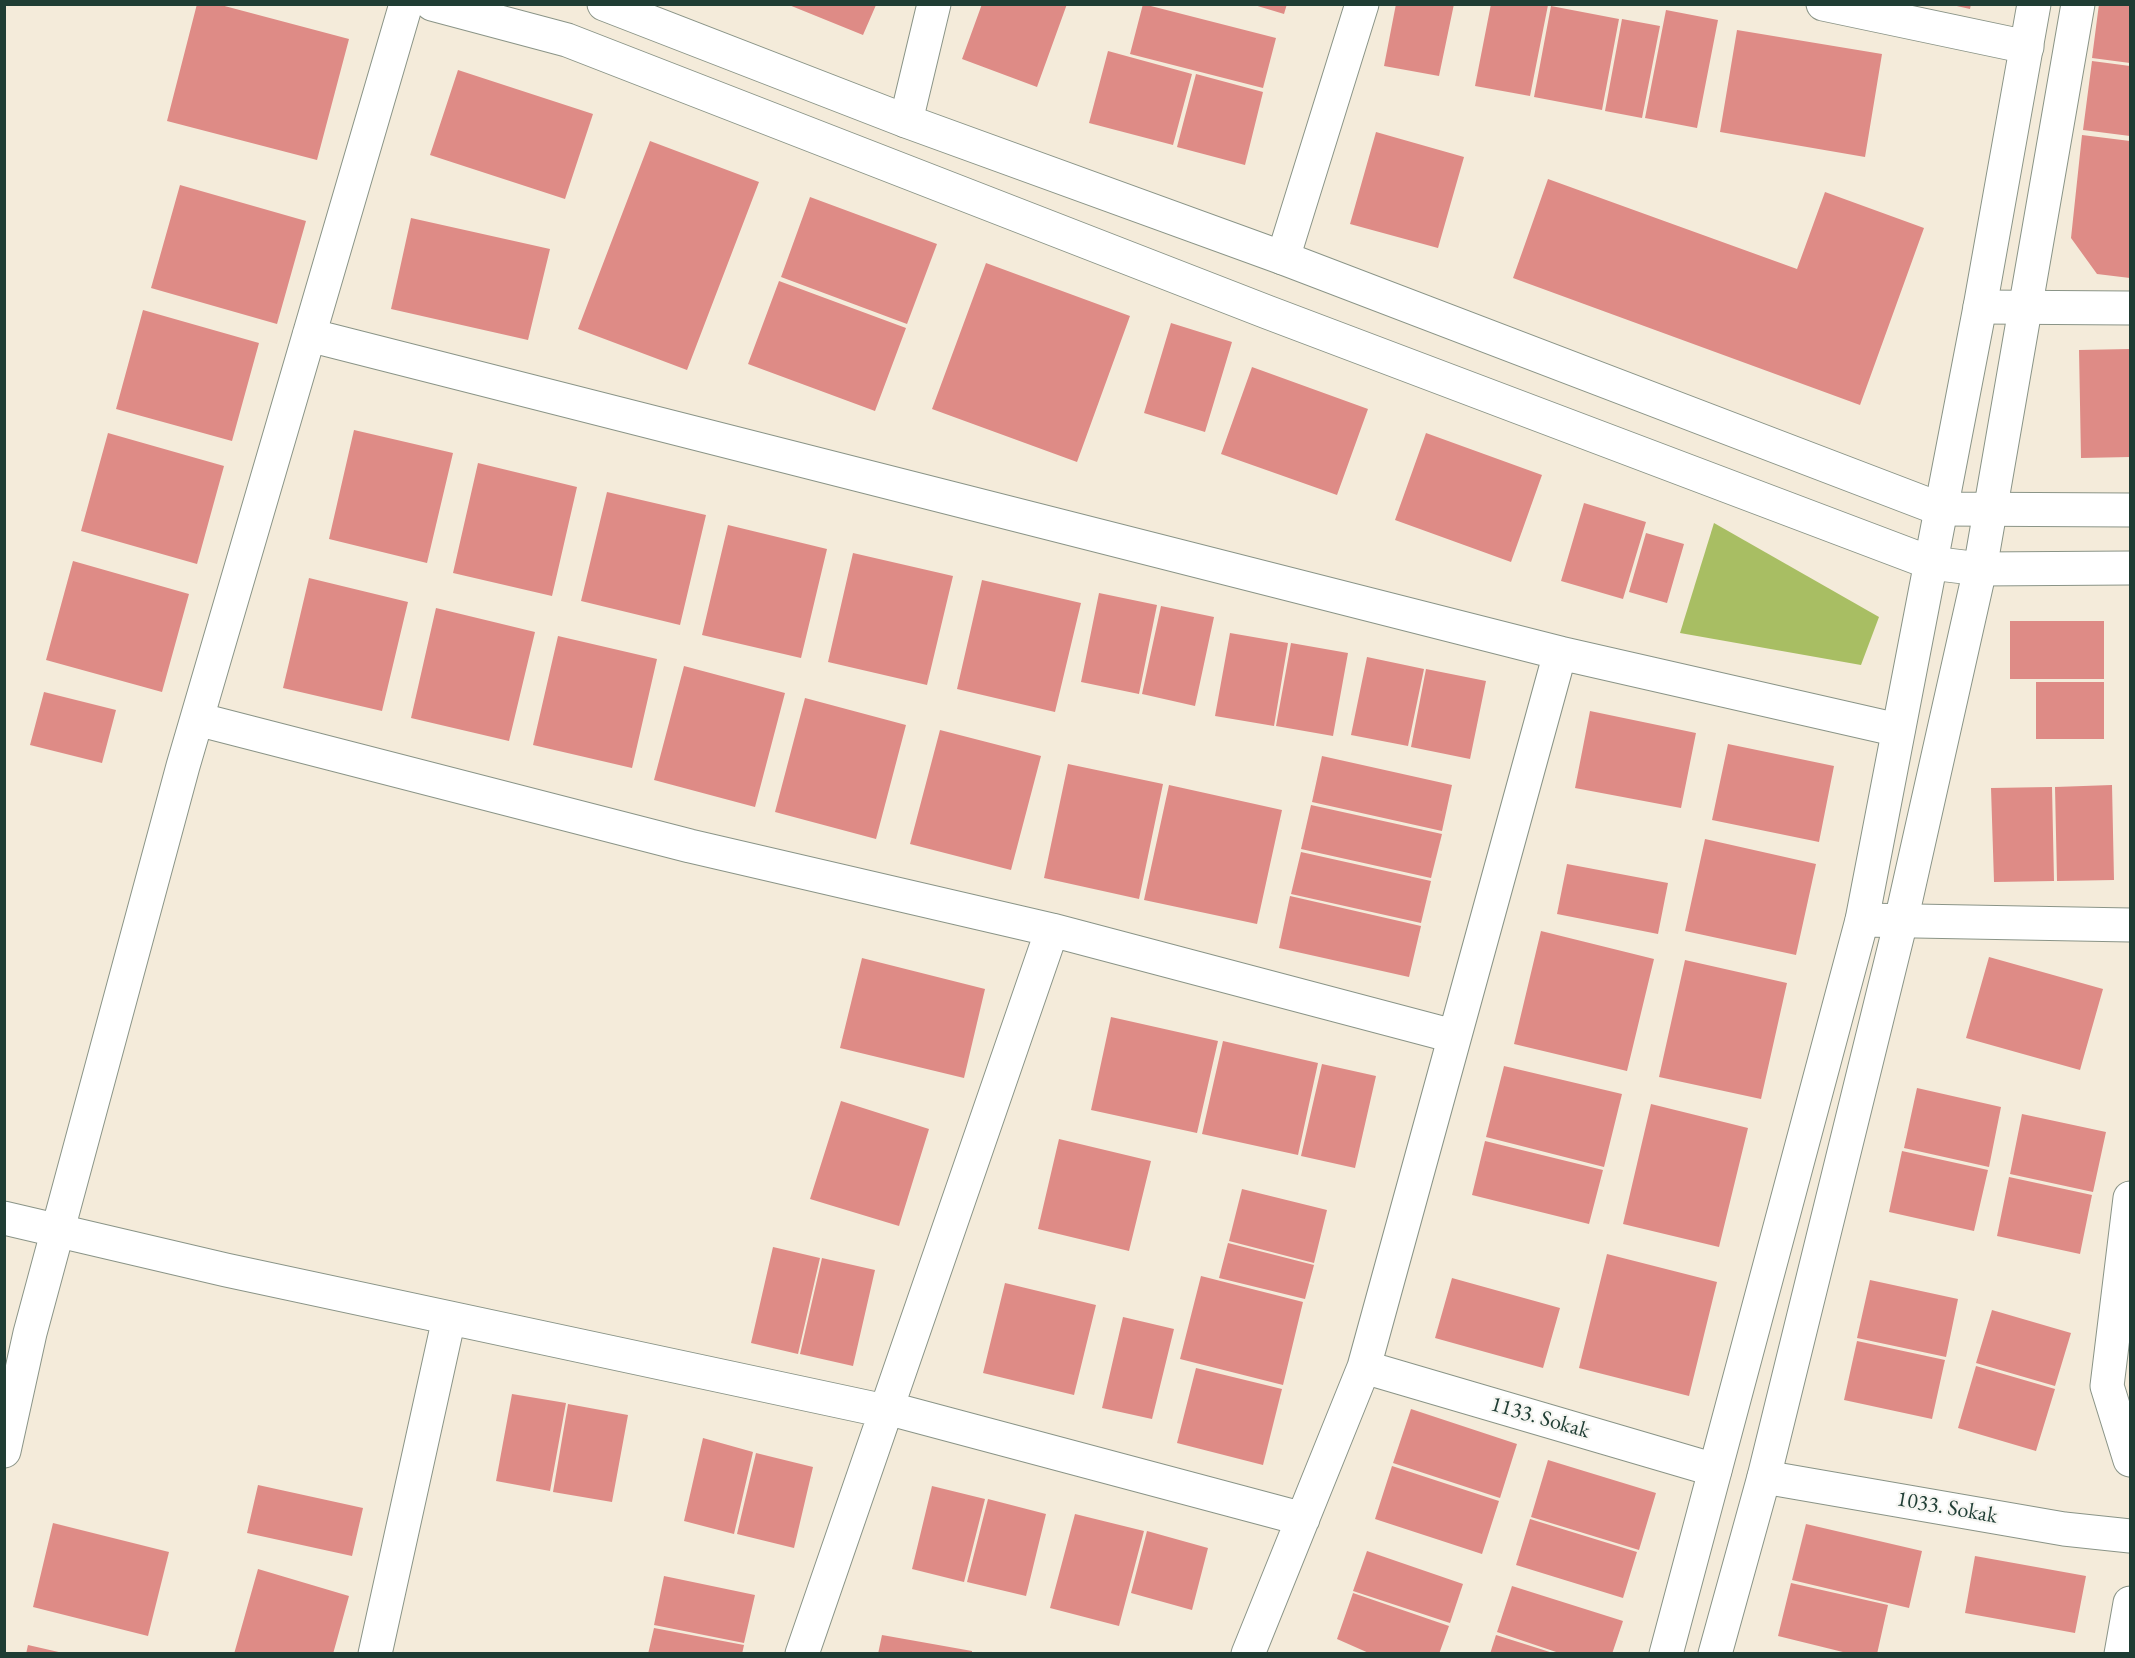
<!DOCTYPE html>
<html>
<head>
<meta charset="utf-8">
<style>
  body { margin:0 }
  #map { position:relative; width:2135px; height:1658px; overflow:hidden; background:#f4ebda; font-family:"EB Garamond",serif }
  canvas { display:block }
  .frame { position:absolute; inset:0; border:6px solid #1f3d34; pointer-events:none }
</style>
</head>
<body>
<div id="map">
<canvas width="2135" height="1658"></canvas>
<div class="frame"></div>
</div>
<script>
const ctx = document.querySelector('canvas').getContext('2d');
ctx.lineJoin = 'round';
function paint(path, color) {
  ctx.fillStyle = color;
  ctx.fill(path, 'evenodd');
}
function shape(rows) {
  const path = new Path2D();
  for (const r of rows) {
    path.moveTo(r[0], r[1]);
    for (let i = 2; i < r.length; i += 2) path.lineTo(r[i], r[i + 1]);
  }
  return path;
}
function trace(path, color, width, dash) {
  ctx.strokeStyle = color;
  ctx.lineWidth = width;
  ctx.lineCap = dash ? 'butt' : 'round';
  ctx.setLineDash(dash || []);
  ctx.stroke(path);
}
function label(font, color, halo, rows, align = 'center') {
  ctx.font = font + ' "EB Garamond",serif';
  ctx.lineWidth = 4.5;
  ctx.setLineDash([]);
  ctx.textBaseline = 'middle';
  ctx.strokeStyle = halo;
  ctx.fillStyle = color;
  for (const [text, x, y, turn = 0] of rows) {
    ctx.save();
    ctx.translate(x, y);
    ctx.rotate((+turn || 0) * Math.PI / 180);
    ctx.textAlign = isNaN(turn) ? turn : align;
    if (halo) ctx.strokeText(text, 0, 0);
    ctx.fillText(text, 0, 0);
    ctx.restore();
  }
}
paint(shape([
  [1714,523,1879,617,1861,665,1680,633]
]), '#a8be63');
paint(shape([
  [197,4,217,4,349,39,317,160,167,121],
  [982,4,1067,4,1037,87,962,59],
  [1143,4,1276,38,1263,88,1130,54],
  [1251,4,1287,4,1284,14],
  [1396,4,1454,4,1439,76,1384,66],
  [1491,4,1548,5,1530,96,1475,86],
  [1948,4,1971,4,1970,9],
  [2099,4,2130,6,2130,63,2092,58],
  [789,5,876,5,863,35],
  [1551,6,1619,19,1602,110,1534,97],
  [1666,10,1718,20,1697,128,1645,118],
  [1622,19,1660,26,1642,118,1605,111],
  [1737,30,1882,54,1865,157,1720,132],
  [1108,51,1192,74,1173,145,1089,123],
  [2092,61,2130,66,2130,136,2083,130],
  [458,70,593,114,565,199,430,155],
  [1196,74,1263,92,1245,165,1177,147],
  [1376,132,1464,157,1438,248,1350,224],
  [2082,135,2130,141,2130,278,2097,274,2071,238],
  [650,141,759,182,687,370,578,329],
  [1548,179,1797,269,1825,192,1924,228,1860,405,1513,278],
  [180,185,306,221,277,324,151,288],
  [810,197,937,244,907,324,781,277],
  [411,218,550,249,528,340,391,309],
  [986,263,1130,316,1077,462,932,409],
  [779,281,906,328,875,411,748,364],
  [143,310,259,343,232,441,116,409],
  [1171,323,1232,342,1205,432,1144,413],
  [2130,349,2130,457,2081,458,2079,350],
  [1252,367,1368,409,1337,495,1221,454],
  [354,430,453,453,427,563,329,539],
  [108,433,224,466,197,564,81,531],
  [1426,433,1542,475,1511,562,1395,520],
  [478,463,577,487,552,596,453,573],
  [607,492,706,515,680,625,581,601],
  [1584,503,1646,522,1623,599,1561,581],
  [728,525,827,549,801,658,702,635],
  [1646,533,1684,544,1667,603,1629,592],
  [853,553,953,576,927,685,828,662],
  [73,561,189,594,162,692,46,660],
  [309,578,408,602,382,711,283,688],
  [982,580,1081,603,1055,712,957,689],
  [1099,593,1157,605,1139,694,1081,682],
  [1161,606,1214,617,1195,706,1142,694],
  [436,608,535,632,509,741,411,718],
  [2010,621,2104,621,2104,679,2010,679],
  [1230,633,1288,643,1274,726,1215,716],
  [558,636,657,659,632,768,533,745],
  [1291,643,1348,653,1333,736,1276,726],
  [1367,657,1424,669,1408,746,1351,735],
  [684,666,785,693,755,807,654,780],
  [1426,669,1486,681,1470,759,1411,747],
  [2036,682,2104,682,2104,739,2036,739],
  [44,692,116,710,102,763,30,745],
  [805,698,906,725,876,839,775,812],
  [1590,711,1696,733,1681,808,1575,788],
  [940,730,1041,756,1011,870,910,844],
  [1728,744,1834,766,1819,842,1712,820],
  [1322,756,1452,785,1442,831,1312,802],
  [1068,764,1163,784,1139,899,1044,878],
  [1169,785,1282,810,1257,924,1144,900],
  [2112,785,2114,880,2057,881,2055,787],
  [2052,787,2054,881,1994,882,1991,788],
  [1311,805,1442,834,1431,878,1301,849],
  [1705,839,1816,864,1796,955,1685,931],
  [1301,852,1431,881,1421,923,1291,894],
  [1567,864,1668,883,1658,934,1557,914],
  [1290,896,1421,926,1409,977,1279,948],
  [1541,931,1654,959,1627,1071,1514,1044],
  [1989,957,2103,989,2080,1070,1966,1038],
  [862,958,985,989,964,1078,840,1048],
  [1685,960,1787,983,1761,1099,1659,1077],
  [1111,1017,1218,1041,1197,1133,1091,1110],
  [1223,1041,1318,1063,1298,1155,1202,1134],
  [1322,1064,1376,1076,1355,1168,1301,1156],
  [1504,1066,1622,1094,1604,1167,1486,1137],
  [1917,1088,2001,1107,1989,1167,1904,1148],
  [841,1101,929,1129,899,1226,810,1199],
  [1651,1104,1748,1128,1719,1247,1623,1224],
  [2022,1114,2106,1132,2093,1192,2010,1174],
  [1059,1139,1151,1161,1129,1251,1038,1229],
  [1485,1141,1603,1170,1589,1224,1472,1195],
  [1902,1151,1988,1170,1974,1231,1889,1212],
  [2009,1177,2092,1195,2080,1254,1997,1236],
  [1242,1189,1327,1210,1314,1263,1229,1241],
  [1228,1243,1314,1265,1305,1299,1219,1278],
  [773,1247,820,1258,798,1354,751,1343],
  [1607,1254,1717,1282,1689,1396,1579,1368],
  [822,1258,875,1270,853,1366,800,1354],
  [1201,1276,1303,1302,1283,1385,1180,1359],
  [1452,1278,1560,1308,1543,1368,1435,1338],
  [1870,1280,1958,1299,1946,1357,1857,1338],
  [1005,1283,1096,1305,1074,1395,983,1373],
  [1992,1310,2071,1333,2055,1386,1976,1363],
  [1123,1317,1174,1329,1152,1419,1102,1408],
  [1857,1341,1945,1360,1932,1419,1844,1400],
  [1976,1366,2055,1389,2036,1451,1958,1428],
  [1196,1368,1282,1389,1263,1465,1177,1443],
  [512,1394,566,1403,550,1491,496,1481],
  [568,1404,628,1415,612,1502,553,1492],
  [1411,1409,1517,1444,1500,1498,1393,1463],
  [703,1438,753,1452,734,1534,684,1521],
  [756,1453,813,1467,794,1548,737,1534],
  [1548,1460,1656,1493,1639,1550,1531,1517],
  [1392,1466,1499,1501,1482,1554,1375,1519],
  [258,1485,363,1508,352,1556,247,1533],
  [932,1486,985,1499,964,1582,912,1569],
  [988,1499,1046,1514,1026,1596,967,1582],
  [1075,1514,1144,1531,1119,1626,1050,1608],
  [1530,1519,1637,1552,1623,1598,1516,1565],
  [53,1523,169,1552,148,1636,33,1607],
  [1806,1524,1922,1551,1909,1608,1792,1580],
  [1147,1531,1208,1548,1192,1610,1131,1593],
  [1367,1551,1463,1584,1450,1623,1353,1591],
  [1975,1556,2086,1576,2075,1633,1965,1613],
  [258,1569,349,1596,333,1654,234,1654],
  [664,1576,755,1595,744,1643,654,1625],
  [1791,1583,1888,1605,1877,1654,1851,1654,1778,1636],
  [1512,1586,1623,1621,1612,1654,1562,1654,1497,1632],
  [1353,1593,1449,1626,1439,1654,1371,1654,1337,1639],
  [654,1628,744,1645,742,1654,648,1654],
  [882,1635,972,1651,972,1654,878,1654],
  [1496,1635,1553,1653,1553,1654,1490,1654],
  [28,1645,63,1653,63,1654,26,1654]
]), '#de8b86');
const street = shape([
  [1823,4,2027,47],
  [906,121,934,4],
  [1283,258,1362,4],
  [1980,307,2130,308],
  [309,335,1560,653,1898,730],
  [197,719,690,846,1052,930,1453,1036],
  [1862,920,2130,925],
  [2130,1198,2107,1386,2130,1460],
  [4,1218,226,1270,885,1411],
  [1364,1367,1715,1470],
  [887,1408,1303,1519],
  [4,1451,30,1333,183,766,406,4],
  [1764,1477,2064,1529,2130,1536],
  [375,1654,449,1318],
  [802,1654,1052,930],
  [1248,1654,1364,1367,1560,653],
  [2121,1654,2130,1603]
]);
const secondary = shape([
  [432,4,567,40,1267,312,1931,563,1980,569,2130,568],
  [604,4,906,121,1283,258,1940,509,2130,510]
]);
const primary = shape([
  [1666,1654,1862,920,1980,307,2034,4],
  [1715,1654,1764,1477,1901,921,1980,569,2078,4]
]);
trace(street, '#8a9487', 35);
trace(secondary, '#8a9487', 35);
trace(primary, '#8a9487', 35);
trace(street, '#fff', 33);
trace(secondary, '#fff', 33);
trace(primary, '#fff', 33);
label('22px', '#1f3d34', '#f6f6f2', [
  ["1133. Sokak",1540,1418,16],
  ["1033. Sokak",1947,1508,10]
]);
</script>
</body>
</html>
